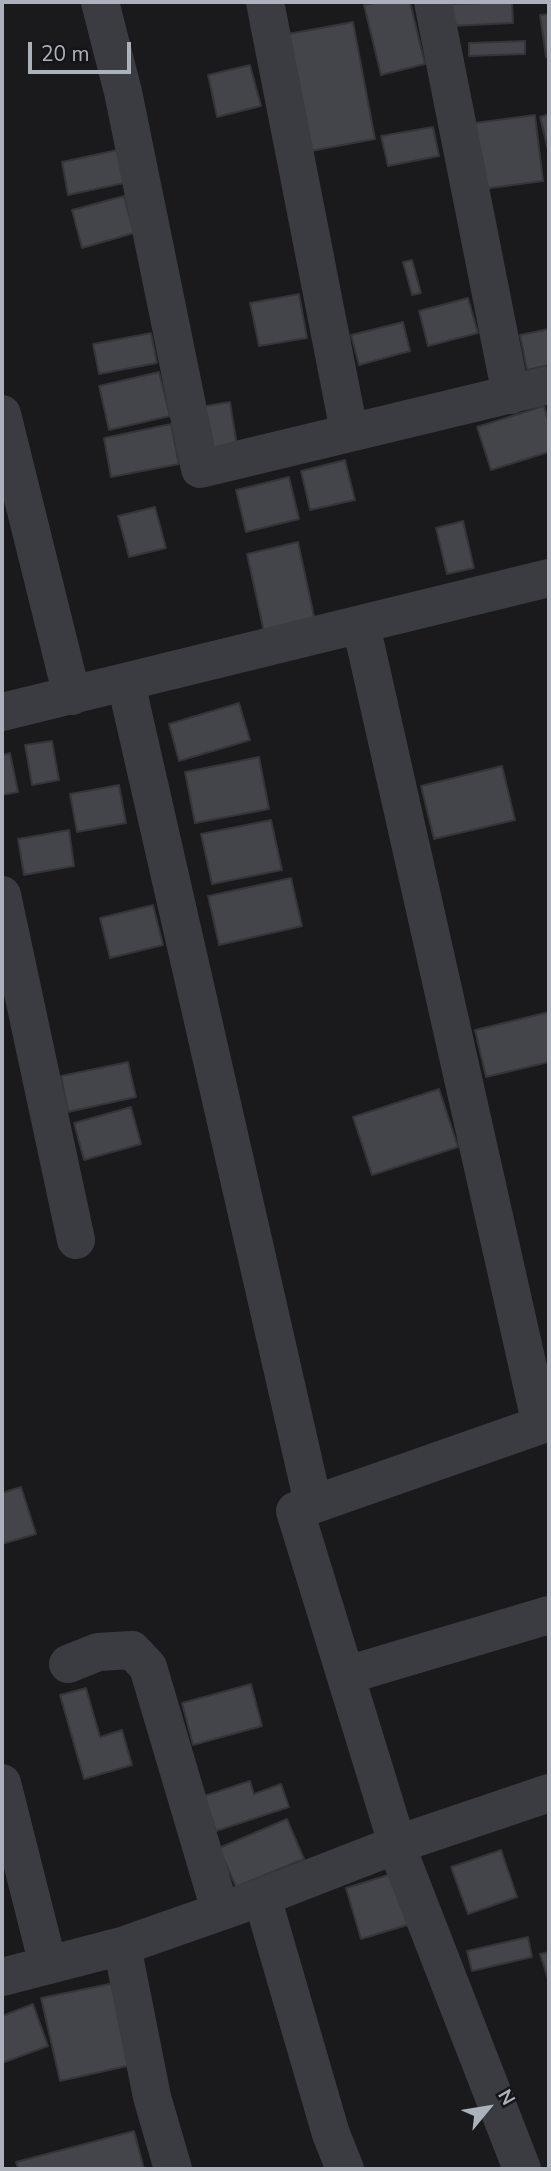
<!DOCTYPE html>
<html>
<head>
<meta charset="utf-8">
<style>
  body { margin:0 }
  #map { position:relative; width:551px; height:2171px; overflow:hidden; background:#1a1a1d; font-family:"Nunito Sans",sans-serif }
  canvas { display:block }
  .frame { position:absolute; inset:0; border:4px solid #acb2bc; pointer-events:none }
  .north { position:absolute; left:453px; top:2073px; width:70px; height:70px; -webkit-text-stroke:5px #151518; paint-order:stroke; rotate:60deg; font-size:19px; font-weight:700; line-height:28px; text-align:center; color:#acb2bc }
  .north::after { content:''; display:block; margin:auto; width:24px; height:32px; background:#acb2bc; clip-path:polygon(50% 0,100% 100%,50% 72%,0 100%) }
  .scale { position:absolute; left:28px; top:42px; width:103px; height:32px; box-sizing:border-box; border:4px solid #acb2bc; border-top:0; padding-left:9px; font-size:21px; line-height:24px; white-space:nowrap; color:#acb2bc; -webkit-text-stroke:5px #151518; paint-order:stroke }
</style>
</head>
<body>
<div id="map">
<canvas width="551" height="2171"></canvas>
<div class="frame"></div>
<div class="north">N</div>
<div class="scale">20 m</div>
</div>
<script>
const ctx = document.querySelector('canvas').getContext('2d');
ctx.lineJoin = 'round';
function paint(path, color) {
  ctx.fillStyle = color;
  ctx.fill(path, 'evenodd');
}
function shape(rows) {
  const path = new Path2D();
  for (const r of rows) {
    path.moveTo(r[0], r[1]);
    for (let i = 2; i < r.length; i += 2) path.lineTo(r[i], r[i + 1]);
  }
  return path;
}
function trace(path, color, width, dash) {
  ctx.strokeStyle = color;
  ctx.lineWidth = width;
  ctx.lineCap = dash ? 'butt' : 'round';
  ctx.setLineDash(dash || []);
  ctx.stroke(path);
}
const building = shape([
  [380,2,410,2,425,64,381,75,364,5,380,2],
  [512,2,513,23,452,26,450,4,512,2],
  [549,14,549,56,546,57,540,15,549,14],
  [353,22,375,139,311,151,288,34,353,22],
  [525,41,525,54,469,56,469,43,525,41],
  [250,65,261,106,217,117,208,75,250,65],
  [549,114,549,154,540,117,549,114],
  [535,115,543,181,483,189,474,123,535,115],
  [433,127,439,156,388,166,381,136,433,127],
  [117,150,124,183,68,195,62,162,117,150],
  [124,196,134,233,82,248,72,210,124,196],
  [412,260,421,293,412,295,403,262,412,260],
  [299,294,307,338,259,346,250,303,299,294],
  [468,298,478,333,428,346,419,311,468,298],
  [403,322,410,351,359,365,351,335,403,322],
  [549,329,549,365,527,370,520,335,549,329],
  [151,333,157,363,99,374,93,344,151,333],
  [159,372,170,416,109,430,99,386,159,372],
  [230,402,237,446,207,451,200,407,230,402],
  [544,406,549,423,549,452,491,470,477,427,544,406],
  [171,424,179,464,111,477,104,438,171,424],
  [345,460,355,500,310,510,301,471,345,460],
  [289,477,299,519,246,532,236,490,289,477],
  [155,507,166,548,129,557,118,516,155,507],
  [463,521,474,568,447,574,436,528,463,521],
  [298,542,315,621,264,632,247,554,298,542],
  [239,703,250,740,179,761,169,724,239,703],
  [52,741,59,780,32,785,25,745,52,741],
  [10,753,18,792,2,795,2,755,10,753],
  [259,757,269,809,195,823,185,772,259,757],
  [502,766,515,820,434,839,421,786,502,766],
  [119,785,126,823,77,832,70,794,119,785],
  [271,820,282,870,212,884,201,834,271,820],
  [69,830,74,866,24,875,18,839,69,830],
  [291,878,302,926,219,945,208,896,291,878],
  [153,905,163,945,110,958,100,918,153,905],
  [549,1012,549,1062,486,1077,475,1030,549,1012],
  [128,1062,136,1097,68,1112,61,1076,128,1062],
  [439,1089,458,1147,372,1175,353,1117,439,1089],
  [131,1107,141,1144,84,1160,74,1123,131,1107],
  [21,1487,36,1534,2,1544,2,1493,21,1487],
  [251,1684,262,1726,193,1745,182,1703,251,1684],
  [86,1688,100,1737,122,1730,132,1765,84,1779,60,1695,86,1688],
  [250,1781,254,1794,281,1784,289,1807,216,1831,204,1796,250,1781],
  [287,1819,304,1859,236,1887,219,1848,287,1819],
  [501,1850,517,1897,468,1914,451,1867,501,1850],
  [398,1872,414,1923,361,1939,346,1888,398,1872],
  [528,1937,532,1957,472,1971,467,1951,528,1937],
  [549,1952,549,1982,540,1954,549,1952],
  [114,1983,132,2065,60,2081,41,1998,114,1983],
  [33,2004,48,2046,2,2063,2,2016,33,2004],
  [134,2131,144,2169,18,2169,16,2162,134,2131]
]);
paint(building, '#44454a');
trace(building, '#343439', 2);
trace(shape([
  [100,2,123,92,200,469,549,385],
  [265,2,349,431],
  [433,2,511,395],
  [2,414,72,696],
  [361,625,541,1425],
  [126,683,313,1503],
  [2,712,549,578],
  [2,895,76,1240],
  [68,1664,98,1652,132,1650,148,1667,220,1910],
  [347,1675,549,1615],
  [2,1783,48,1965],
  [262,1897,331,2134,345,2169],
  [122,1946,152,2097,173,2169],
  [2,1977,122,1946,262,1897,398,1844,549,1793],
  [522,2169,403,1863,295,1511,549,1422]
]), '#3b3c42', 38);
</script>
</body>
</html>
